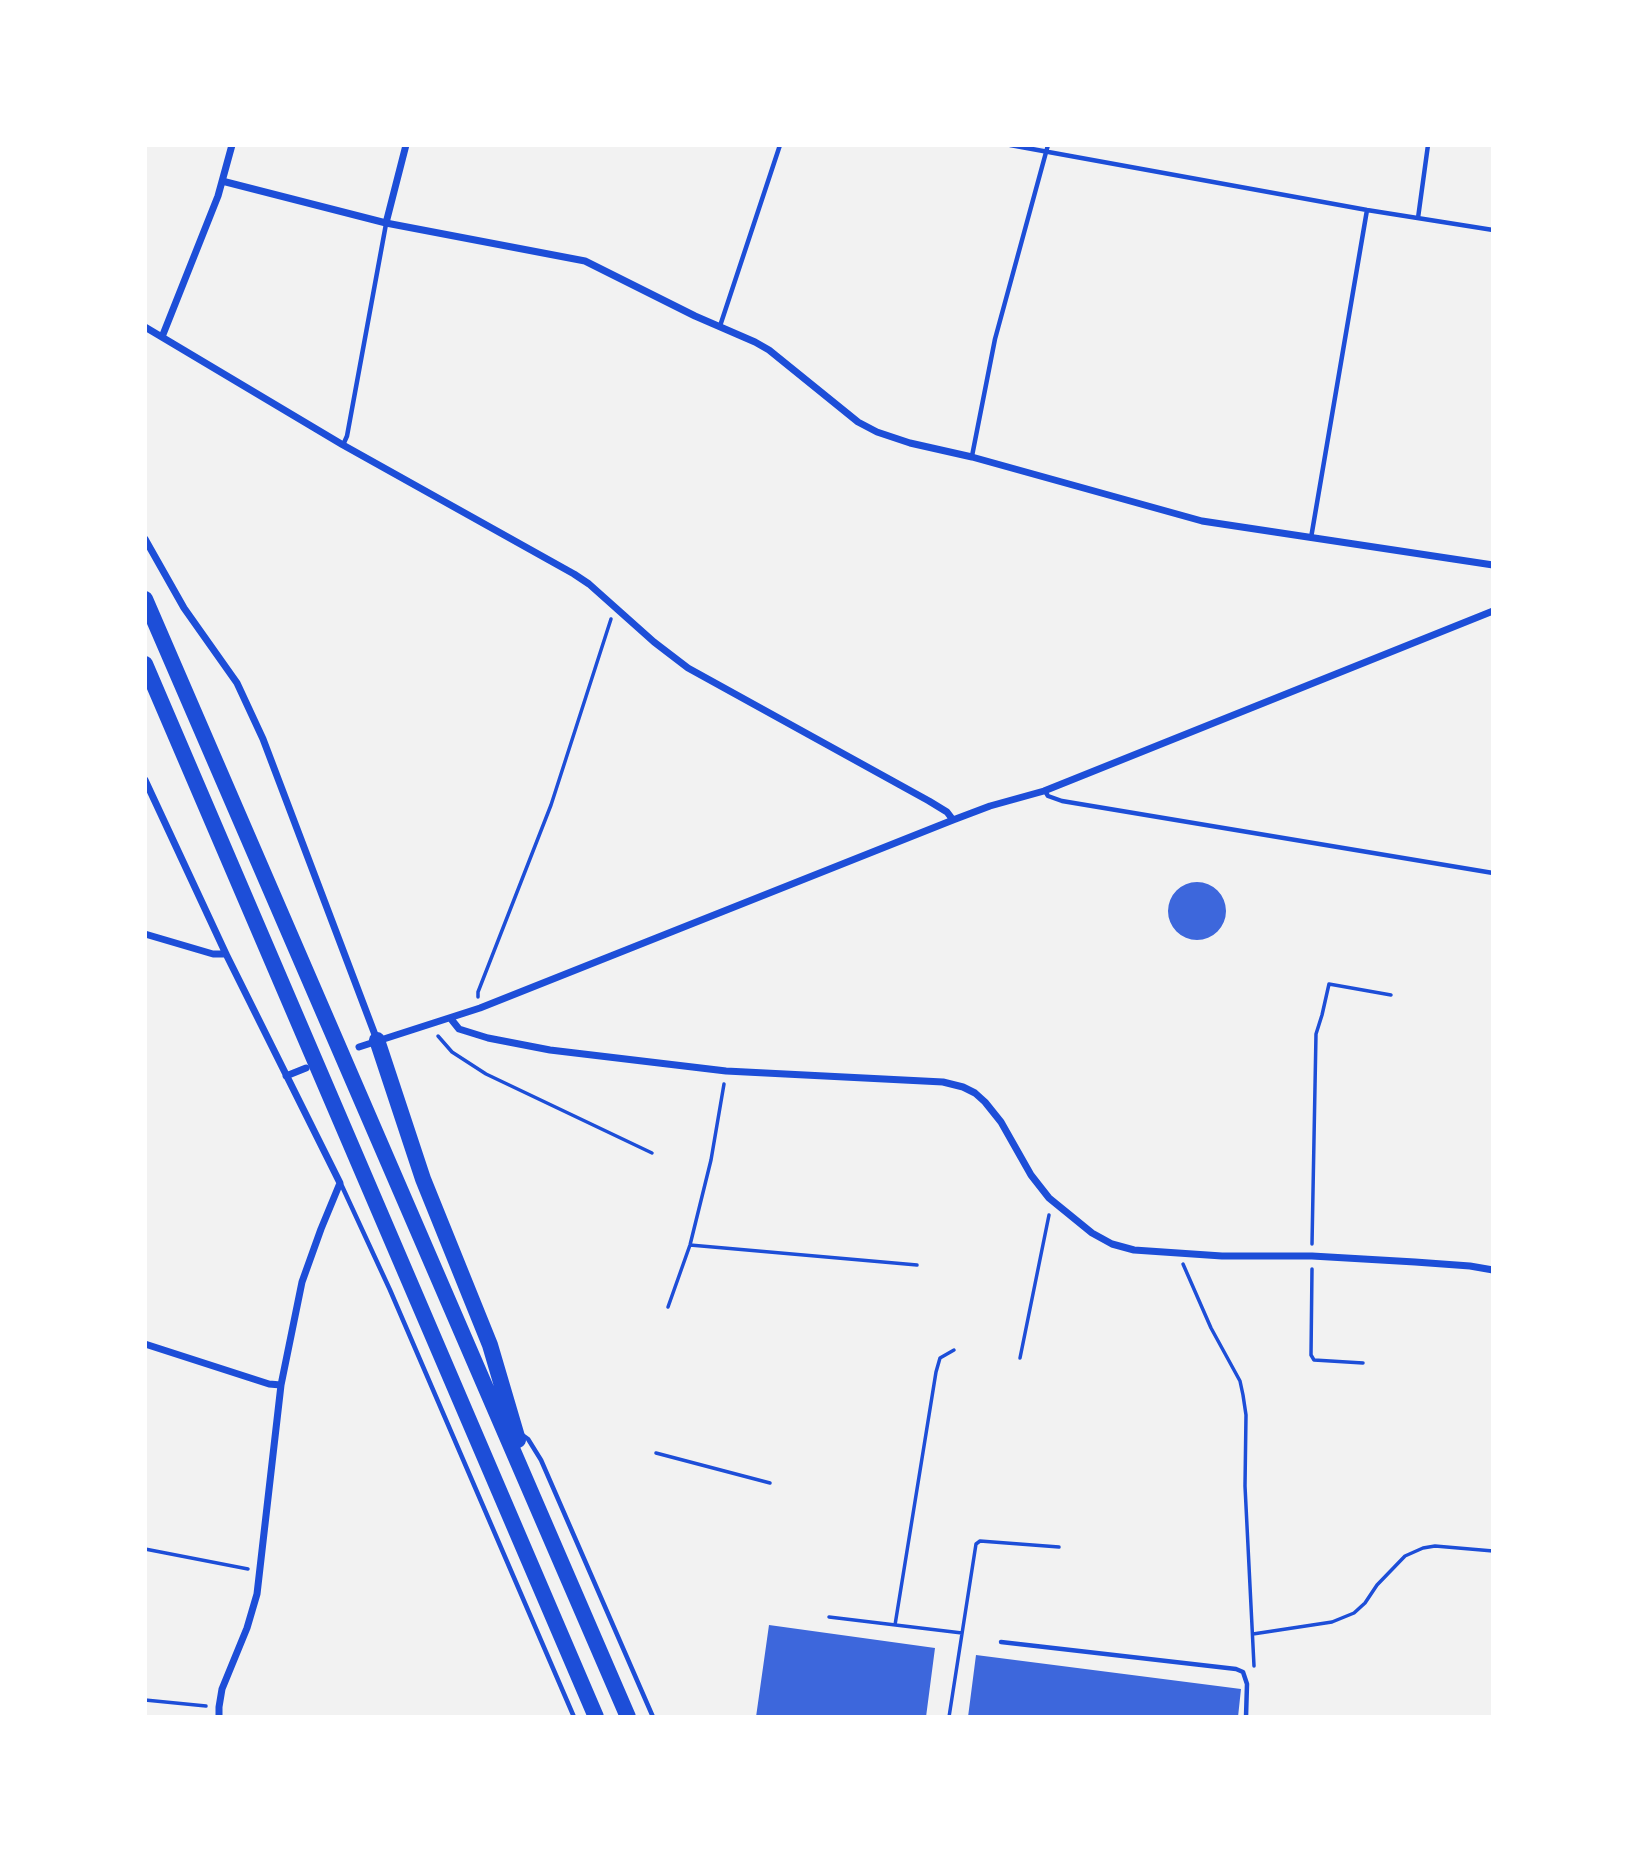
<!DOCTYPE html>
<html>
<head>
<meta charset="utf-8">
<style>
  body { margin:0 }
  #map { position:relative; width:1638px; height:1862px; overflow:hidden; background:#f2f2f2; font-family:"Work Sans",sans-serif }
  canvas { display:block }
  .frame { position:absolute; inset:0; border:147px solid #fff; pointer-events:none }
</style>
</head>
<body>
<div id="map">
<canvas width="1638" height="1862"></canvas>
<div class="frame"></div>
</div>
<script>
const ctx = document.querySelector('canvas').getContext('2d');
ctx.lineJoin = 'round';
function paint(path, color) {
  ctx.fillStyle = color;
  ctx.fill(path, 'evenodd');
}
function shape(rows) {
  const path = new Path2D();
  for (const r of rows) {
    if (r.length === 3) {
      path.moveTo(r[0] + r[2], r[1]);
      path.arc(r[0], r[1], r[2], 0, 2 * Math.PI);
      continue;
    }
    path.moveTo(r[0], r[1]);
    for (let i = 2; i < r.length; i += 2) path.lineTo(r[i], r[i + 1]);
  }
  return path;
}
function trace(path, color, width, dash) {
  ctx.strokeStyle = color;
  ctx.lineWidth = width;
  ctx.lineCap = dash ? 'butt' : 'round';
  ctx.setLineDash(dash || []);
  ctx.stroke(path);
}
paint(shape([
  [1197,911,29],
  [769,1625,935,1648,926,1717,756,1717],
  [976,1655,1241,1689,1238,1717,968,1717]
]), '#3d67dc');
trace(shape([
  [478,997,478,992,551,805,611,619],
  [438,1036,452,1052,486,1074,652,1153],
  [1312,1244,1316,1034,1322,1015,1329,984,1391,995],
  [690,1245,917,1265],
  [1183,1264,1211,1328,1240,1381,1243,1395,1246,1415,1245,1486,1254,1666],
  [1312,1269,1311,1355,1314,1360,1363,1363],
  [668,1307,690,1245,711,1160,724,1084],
  [1020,1358,1049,1215],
  [656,1453,770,1483],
  [145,1549,248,1569],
  [829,1617,962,1633],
  [895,1625,936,1372,940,1358,954,1350],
  [1253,1634,1332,1622,1354,1613,1365,1603,1377,1585,1405,1556,1423,1548,1435,1546,1493,1551],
  [145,1700,206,1706],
  [949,1717,976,1544,980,1541,1059,1547]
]), '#1d4ed8', 3.5);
trace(shape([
  [1010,145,1367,210,1493,230],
  [1418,218,1428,145],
  [720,326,780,145],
  [343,445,347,436,386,224],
  [972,456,995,339,1048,145],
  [1311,538,1367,210],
  [1045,791,1048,796,1062,801,1493,873],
  [341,1184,390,1290,574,1717],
  [521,1434,528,1439,541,1460,653,1717],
  [1001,1642,1236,1669,1243,1672,1247,1684,1246,1717]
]), '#1d4ed8', 4.5);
trace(shape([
  [222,181,386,223,585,261,695,316,755,342,769,350,858,422,877,432,910,443,972,457,1202,521,1493,565],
  [386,223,406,145],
  [145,327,343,445,574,574,589,584,654,642,688,668,929,801,947,812,953,820],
  [162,337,218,196,232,145],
  [145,539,184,608,237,683,263,739,377,1040],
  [145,780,226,954,340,1183,321,1229,302,1282,281,1385,257,1594,247,1628,222,1689,219,1707,219,1717],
  [145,934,213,954,226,954],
  [451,1019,459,1029,488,1038,550,1050,726,1071,943,1082,963,1087,975,1093,985,1102,1001,1122,1031,1175,1049,1198,1092,1233,1112,1244,1134,1250,1222,1256,1312,1256,1415,1262,1470,1266,1493,1270],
  [359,1047,480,1008,953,820,990,806,1044,791,1493,611],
  [286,1076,306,1068],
  [145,1344,269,1384,281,1385]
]), '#1d4ed8', 7);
trace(shape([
  [145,599,628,1717],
  [145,664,596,1717],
  [377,1040,423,1179,490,1345,518,1440]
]), '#1d4ed8', 16);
</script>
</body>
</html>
